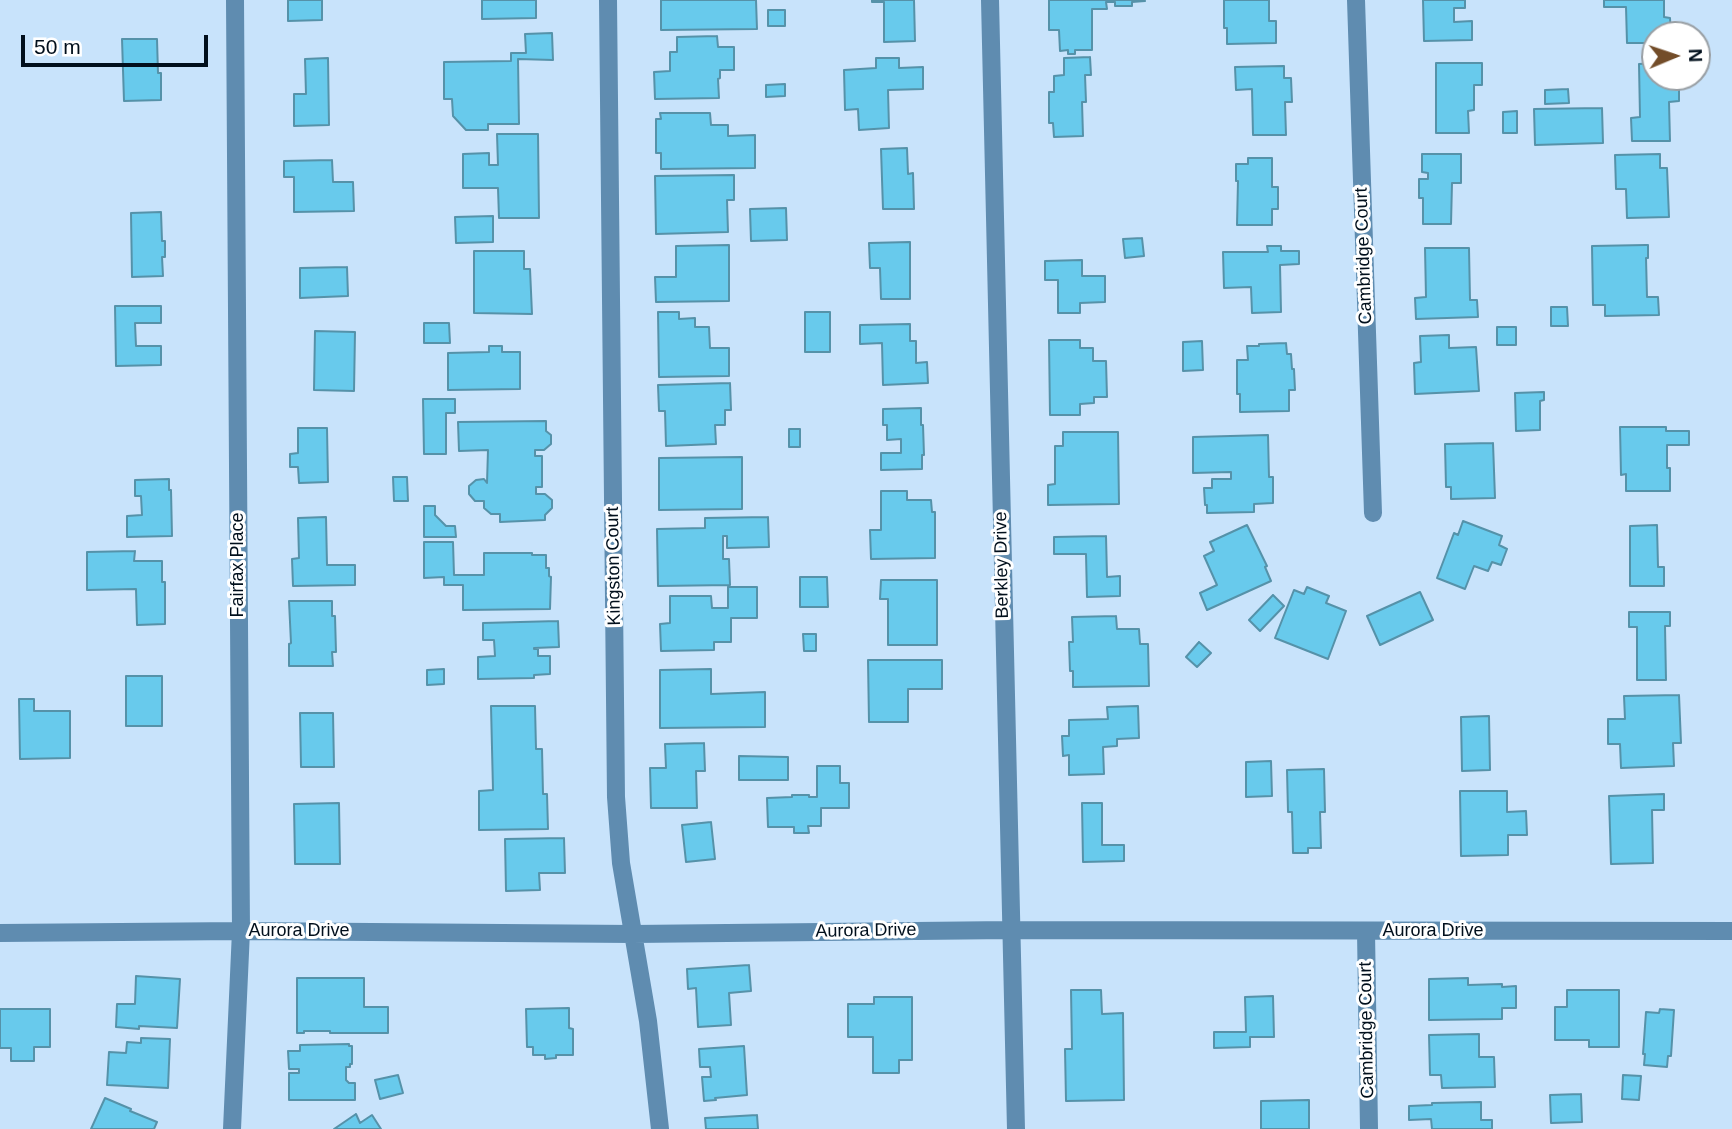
<!DOCTYPE html>
<html>
<head>
<meta charset="utf-8">
<style>
  body { margin:0 }
  #map { position:relative; width:1732px; height:1129px; overflow:hidden; background:#c8e3fb; font-family:Arial,sans-serif }
  canvas { display:block }
  .north { position:absolute; left:1641px; top:21px; width:70px; height:70px; box-sizing:border-box; background:#fff; border:2px solid #999fa4; border-radius:50%; rotate:88deg; font-size:19px; font-weight:700; line-height:28px; text-align:center; color:#010f1c }
  .north::after { content:''; display:block; margin:auto; width:24px; height:32px; background:#734d29; clip-path:polygon(50% 0,100% 100%,50% 72%,0 100%) }
  .scale { position:absolute; left:21px; top:35px; width:187px; height:32px; box-sizing:border-box; border:4px solid #010f1c; border-top:0; padding-left:9px; font-size:21px; line-height:24px; white-space:nowrap; color:#010f1c; -webkit-text-stroke:5px #fff; paint-order:stroke }
</style>
</head>
<body>
<div id="map">
<canvas width="1732" height="1129"></canvas>
<div class="north">N</div>
<div class="scale">50 m</div>
</div>
<script>
const ctx = document.querySelector('canvas').getContext('2d');
ctx.lineJoin = 'round';
function paint(path, color) {
  ctx.fillStyle = color;
  ctx.fill(path, 'evenodd');
}
function shape(rows) {
  const path = new Path2D();
  for (const r of rows) {
    path.moveTo(r[0], r[1]);
    for (let i = 2; i < r.length; i += 2) path.lineTo(r[i], r[i + 1]);
  }
  return path;
}
function trace(path, color, width, dash) {
  ctx.strokeStyle = color;
  ctx.lineWidth = width;
  ctx.lineCap = dash ? 'butt' : 'round';
  ctx.setLineDash(dash || []);
  ctx.stroke(path);
}
function label(font, color, halo, rows, align = 'center') {
  ctx.font = font + ' Arial,sans-serif';
  ctx.lineWidth = 6;
  ctx.setLineDash([]);
  ctx.textBaseline = 'middle';
  ctx.strokeStyle = halo;
  ctx.fillStyle = color;
  for (const [text, x, y, turn = 0] of rows) {
    ctx.save();
    ctx.translate(x, y);
    ctx.rotate((+turn || 0) * Math.PI / 180);
    ctx.textAlign = isNaN(turn) ? turn : align;
    if (halo) ctx.strokeText(text, 0, 0);
    ctx.fillText(text, 0, 0);
    ctx.restore();
  }
}
const building = shape([
  [288,0,322,0,322,20,288,21,288,0],
  [482,0,536,0,536,18,482,19,482,0],
  [661,0,756,0,757,29,661,30,661,0],
  [872,0,914,0,915,41,884,42,884,2,872,2,872,0],
  [1049,0,1144,0,1145,1,1132,2,1132,6,1115,6,1115,2,1106,2,1107,9,1092,9,1092,50,1075,50,1075,54,1068,54,1068,50,1060,51,1059,30,1049,30,1049,0],
  [1224,0,1269,0,1269,21,1276,21,1276,43,1227,44,1227,28,1224,28,1224,0],
  [1423,0,1465,0,1465,8,1454,8,1454,22,1472,21,1472,40,1424,41,1423,0],
  [1604,0,1664,0,1664,17,1670,18,1671,35,1655,35,1655,43,1627,43,1626,7,1604,7,1604,0],
  [768,10,785,10,785,26,768,26,768,10],
  [552,33,553,60,518,59,519,124,488,124,488,130,466,130,453,116,452,99,444,99,444,62,511,61,511,53,526,53,525,34,552,33],
  [717,36,718,47,734,47,734,70,720,70,720,78,718,79,719,98,655,99,654,72,670,71,670,52,677,52,677,37,717,36],
  [122,39,157,39,158,73,161,73,161,100,124,101,122,39],
  [1090,57,1091,75,1085,75,1086,102,1082,102,1083,136,1054,137,1053,123,1049,123,1049,92,1054,92,1054,76,1064,75,1064,58,1090,57],
  [328,58,329,125,294,126,294,94,306,94,305,59,328,58],
  [876,58,899,58,899,68,923,67,923,89,888,90,889,128,859,130,858,109,845,110,844,70,876,68,876,58],
  [1436,63,1482,63,1482,85,1474,85,1474,110,1468,111,1469,133,1436,133,1436,63],
  [1655,63,1655,77,1667,77,1667,88,1679,88,1679,101,1669,102,1670,141,1632,141,1631,118,1640,117,1639,64,1655,63],
  [1284,66,1284,78,1291,78,1292,102,1285,102,1286,135,1253,135,1252,89,1236,90,1235,67,1284,66],
  [785,84,785,96,766,97,766,85,785,84],
  [1568,89,1569,103,1545,104,1545,90,1568,89],
  [1602,108,1603,143,1535,145,1534,109,1602,108],
  [1517,111,1517,133,1503,133,1503,112,1517,111],
  [660,113,710,113,711,125,728,125,728,136,755,135,755,168,661,169,661,153,656,153,656,119,661,119,660,113],
  [497,134,538,134,539,218,499,218,498,188,463,188,463,154,489,153,489,165,498,165,497,134],
  [907,148,908,174,913,173,914,209,883,209,881,149,907,148],
  [1422,154,1461,154,1461,183,1452,183,1451,224,1423,224,1423,198,1419,198,1419,179,1428,179,1428,173,1422,172,1422,154],
  [1660,154,1660,168,1667,168,1669,217,1627,218,1626,189,1616,189,1615,155,1660,154],
  [1248,158,1272,158,1272,187,1278,187,1278,209,1272,209,1272,225,1237,225,1238,181,1236,181,1236,164,1248,164,1248,158],
  [332,160,333,182,353,182,354,211,294,212,294,177,284,177,284,161,332,160],
  [734,175,734,200,727,200,728,232,656,234,655,176,734,175],
  [786,208,787,240,751,241,750,209,786,208],
  [161,212,162,241,165,241,165,257,162,257,163,276,132,277,131,213,161,212],
  [493,216,493,242,456,243,455,217,493,216],
  [1142,238,1144,256,1125,258,1123,239,1142,238],
  [910,242,910,299,881,299,880,268,870,268,869,243,910,242],
  [729,245,729,301,656,302,655,277,676,277,676,246,729,245],
  [1646,245,1648,245,1648,258,1646,258,1647,297,1658,297,1659,315,1605,316,1605,305,1593,305,1592,246,1646,245],
  [1267,246,1281,246,1281,251,1299,251,1299,264,1280,265,1281,312,1252,313,1251,287,1224,288,1223,252,1268,252,1267,246],
  [1425,248,1469,248,1470,300,1477,300,1478,317,1416,319,1415,298,1426,297,1425,248],
  [474,251,524,251,524,269,530,269,532,314,474,313,474,251],
  [1082,260,1082,276,1105,276,1105,302,1080,303,1080,313,1058,313,1058,280,1045,280,1045,261,1082,260],
  [347,267,348,296,300,298,300,268,347,267],
  [115,306,161,306,161,323,135,323,136,346,161,346,161,365,116,366,115,306],
  [1551,307,1567,307,1568,326,1551,326,1551,307],
  [658,312,679,312,679,319,695,318,695,327,709,327,710,348,729,348,729,376,659,377,658,312],
  [805,312,830,312,830,352,805,352,805,312],
  [424,323,449,323,450,343,424,343,424,323],
  [910,324,910,341,916,341,916,363,927,362,928,383,883,385,882,343,860,344,860,325,910,324],
  [1497,327,1516,327,1516,345,1497,345,1497,327],
  [315,331,355,332,354,391,314,390,315,331],
  [1449,335,1449,348,1476,347,1479,391,1415,394,1414,363,1421,362,1420,336,1449,335],
  [1049,340,1080,340,1080,348,1093,348,1093,361,1106,361,1107,397,1094,397,1094,403,1080,404,1080,415,1050,415,1049,340],
  [1202,341,1203,370,1183,371,1183,342,1202,341],
  [1286,343,1287,354,1291,354,1292,369,1294,369,1295,390,1289,390,1289,411,1240,412,1240,394,1237,394,1237,360,1248,360,1247,346,1259,346,1259,344,1286,343],
  [489,346,502,346,502,352,520,352,520,389,448,390,448,353,489,352,489,346],
  [730,383,731,410,725,410,725,425,715,425,716,444,666,446,665,411,659,411,658,385,730,383],
  [1544,392,1544,400,1540,401,1540,430,1516,431,1515,393,1544,392],
  [423,399,455,399,455,413,446,413,446,454,424,454,423,399],
  [921,408,921,425,923,425,924,455,922,455,922,469,881,470,881,453,901,453,901,439,887,440,887,425,883,425,883,409,921,408],
  [546,421,546,431,551,435,551,444,544,450,535,450,535,456,542,456,542,487,536,487,536,494,545,494,552,500,552,508,545,515,545,520,500,522,500,514,491,514,484,508,484,501,475,501,469,494,469,486,476,480,484,479,487,483,488,450,459,451,458,422,546,421],
  [1620,427,1666,427,1666,431,1689,431,1689,445,1667,445,1667,468,1670,468,1670,491,1626,491,1626,474,1621,475,1620,427],
  [298,428,327,428,328,482,299,483,298,467,290,467,290,454,298,453,298,428],
  [789,429,800,429,800,447,789,447,789,429],
  [1063,432,1118,432,1119,504,1048,505,1048,485,1055,484,1055,446,1063,446,1063,432],
  [1268,435,1269,477,1273,477,1273,503,1254,504,1254,512,1207,513,1207,505,1205,505,1204,488,1212,488,1212,479,1231,479,1231,472,1193,473,1193,437,1268,435],
  [1493,443,1495,498,1451,499,1451,487,1446,487,1445,444,1493,443],
  [742,457,742,509,659,510,659,458,742,457],
  [393,477,407,477,408,501,394,501,393,477],
  [169,479,169,490,171,490,172,536,127,537,127,516,142,515,141,496,135,496,135,480,169,479],
  [881,491,907,491,907,500,931,500,932,512,935,512,935,558,871,559,870,530,881,530,881,491],
  [424,506,435,506,435,515,446,526,455,526,456,537,424,537,424,506],
  [326,517,327,565,355,565,355,585,293,586,292,559,299,558,298,518,326,517],
  [768,517,769,547,727,548,727,536,723,536,723,559,729,559,730,585,658,586,657,529,705,528,705,518,768,517],
  [1463,521,1502,536,1499,545,1507,549,1501,565,1492,562,1488,571,1474,566,1465,589,1437,578,1454,533,1458,535,1463,521],
  [1247,525,1267,566,1265,567,1271,581,1207,610,1200,593,1217,585,1204,556,1214,551,1210,542,1247,525],
  [1657,525,1658,567,1664,567,1664,586,1630,586,1630,526,1657,525],
  [1106,536,1107,577,1120,576,1120,596,1087,597,1086,554,1054,554,1054,537,1106,536],
  [424,542,453,542,454,575,484,575,484,553,532,553,532,555,546,555,546,568,549,568,549,576,551,577,550,609,463,610,463,585,444,585,444,577,424,578,424,542],
  [135,551,134,561,162,561,162,582,165,582,165,624,137,625,136,589,87,590,87,552,135,551],
  [800,577,827,577,828,607,800,607,800,577],
  [881,580,937,580,937,645,888,645,888,599,880,599,881,580],
  [728,587,757,587,757,618,731,618,731,642,714,642,714,650,661,651,660,624,670,623,670,596,711,596,712,608,728,608,728,587],
  [1307,587,1329,596,1326,603,1346,611,1328,659,1275,638,1294,590,1304,594,1307,587],
  [1420,592,1433,620,1380,645,1367,616,1420,592],
  [1273,595,1284,606,1260,631,1249,620,1273,595],
  [289,601,332,601,332,616,335,616,336,652,332,652,333,666,289,666,289,644,291,643,289,601],
  [1629,612,1670,612,1670,626,1665,626,1666,680,1637,680,1637,627,1629,627,1629,612],
  [1116,616,1117,629,1139,629,1140,644,1148,644,1149,686,1073,687,1073,671,1070,671,1069,642,1073,642,1072,617,1116,616],
  [558,621,559,647,534,648,534,649,538,649,538,656,550,656,550,674,534,675,534,678,478,679,478,657,495,656,494,640,483,640,483,623,558,621],
  [803,634,816,634,816,651,804,651,803,634],
  [1199,642,1211,653,1197,667,1186,657,1199,642],
  [868,660,942,660,942,689,908,689,908,722,869,722,868,660],
  [444,669,444,684,427,685,427,670,444,669],
  [711,669,711,694,765,692,765,727,660,728,660,670,711,669],
  [126,676,162,676,162,726,126,726,126,676],
  [1679,695,1681,743,1673,743,1674,766,1621,768,1620,744,1608,744,1608,719,1625,719,1624,696,1679,695],
  [19,699,34,699,34,711,70,711,70,758,20,759,19,699],
  [491,706,535,706,536,749,542,749,543,794,547,794,548,829,479,830,479,791,493,790,491,706],
  [1138,706,1139,738,1117,739,1117,746,1103,747,1104,774,1069,775,1069,755,1063,756,1062,736,1069,736,1069,720,1108,719,1107,707,1138,706],
  [300,713,333,713,334,767,301,767,300,713],
  [1489,716,1490,770,1462,771,1461,717,1489,716],
  [704,743,705,771,696,771,697,808,651,808,650,768,666,768,665,744,704,743],
  [739,756,788,757,788,780,739,780,739,756],
  [1271,761,1272,796,1246,797,1246,762,1271,761],
  [817,766,840,766,840,783,849,783,849,808,821,808,821,826,808,826,809,833,794,833,794,827,768,827,767,798,792,797,792,795,809,795,809,797,817,797,817,766],
  [1324,769,1325,812,1320,812,1321,848,1308,848,1308,853,1293,853,1292,812,1288,812,1287,770,1324,769],
  [1460,791,1507,791,1507,812,1526,811,1527,835,1508,835,1508,855,1461,856,1460,791],
  [1664,794,1664,810,1652,810,1653,863,1611,864,1609,796,1664,794],
  [339,803,340,864,295,864,294,804,339,803],
  [1082,803,1102,803,1102,845,1124,845,1124,861,1083,862,1082,803],
  [711,822,715,859,686,862,682,825,711,822],
  [564,838,565,873,539,873,540,890,506,891,505,839,564,838],
  [749,965,751,991,729,993,731,1025,698,1027,696,988,688,989,687,969,749,965],
  [136,976,180,979,177,1028,139,1026,139,1029,116,1027,117,1004,135,1004,136,976],
  [297,978,364,978,364,1007,388,1007,388,1033,330,1033,330,1031,304,1031,304,1033,297,1033,297,978],
  [1468,978,1468,985,1502,984,1502,987,1516,986,1516,1008,1502,1008,1502,1019,1429,1020,1429,979,1468,978],
  [1071,990,1101,990,1102,1014,1123,1013,1124,1100,1066,1101,1065,1049,1072,1049,1071,990],
  [1567,990,1619,990,1619,1047,1589,1047,1589,1040,1555,1040,1555,1007,1567,1007,1567,990],
  [1273,996,1274,1037,1250,1037,1250,1047,1214,1048,1214,1032,1246,1032,1245,997,1273,996],
  [874,997,912,997,912,1060,899,1060,899,1073,873,1073,873,1037,848,1037,848,1004,874,1004,874,997],
  [569,1008,569,1028,573,1029,573,1055,556,1055,556,1058,545,1059,545,1055,533,1055,533,1047,527,1047,526,1009,569,1008],
  [0,1009,50,1009,50,1047,34,1047,34,1061,11,1061,11,1048,0,1048,0,1009],
  [1660,1009,1674,1010,1671,1056,1668,1056,1667,1067,1644,1065,1645,1054,1643,1054,1646,1012,1659,1013,1660,1009],
  [1479,1034,1479,1057,1494,1057,1495,1087,1442,1088,1441,1075,1430,1075,1429,1035,1479,1034],
  [141,1038,170,1039,168,1088,107,1085,109,1052,126,1053,127,1042,141,1043,141,1038],
  [349,1044,349,1046,352,1046,352,1064,350,1064,350,1067,346,1067,346,1080,349,1083,355,1083,355,1100,289,1100,289,1073,299,1073,299,1069,289,1069,288,1051,300,1051,300,1045,349,1044],
  [744,1046,747,1095,715,1098,716,1100,704,1101,702,1077,711,1077,710,1067,700,1067,699,1049,744,1046],
  [398,1075,403,1093,380,1099,375,1080,398,1075],
  [1623,1075,1641,1076,1639,1100,1622,1099,1623,1075],
  [1581,1094,1582,1122,1551,1123,1550,1095,1581,1094],
  [105,1098,131,1109,130,1111,157,1122,154,1129,91,1129,105,1098],
  [1309,1100,1309,1129,1261,1129,1261,1101,1309,1100],
  [1481,1102,1481,1120,1492,1120,1492,1129,1432,1129,1431,1119,1409,1120,1409,1106,1432,1105,1432,1103,1481,1102],
  [356,1114,360,1123,372,1115,381,1129,334,1129,356,1114],
  [757,1115,758,1129,706,1129,705,1118,757,1115]
]);
paint(building, '#68caec');
trace(building, '#5592a9', 2);
trace(shape([
  [608,0,616,797,621,863,648,1021,660,1129],
  [990,0,1016,1129],
  [1356,0,1373,513],
  [1366,931,1369,1129],
  [0,933,241,931,633,934,1010,930,1732,931],
  [232,1129,241,931,235,0]
]), '#5f8cb0', 18);
label('18px', '#010f1c', '#fff', [
  ["Cambridge Court",1364,256,-92],
  ["Fairfax Place",238,565,-90],
  ["Berkley Drive",1002,565,-91],
  ["Kingston Court",614,566,-91],
  ["Aurora Drive",299,931],
  ["Aurora Drive",866,931,-1],
  ["Aurora Drive",1433,931],
  ["Cambridge Court",1367,1030,-91]
]);
</script>
</body>
</html>
